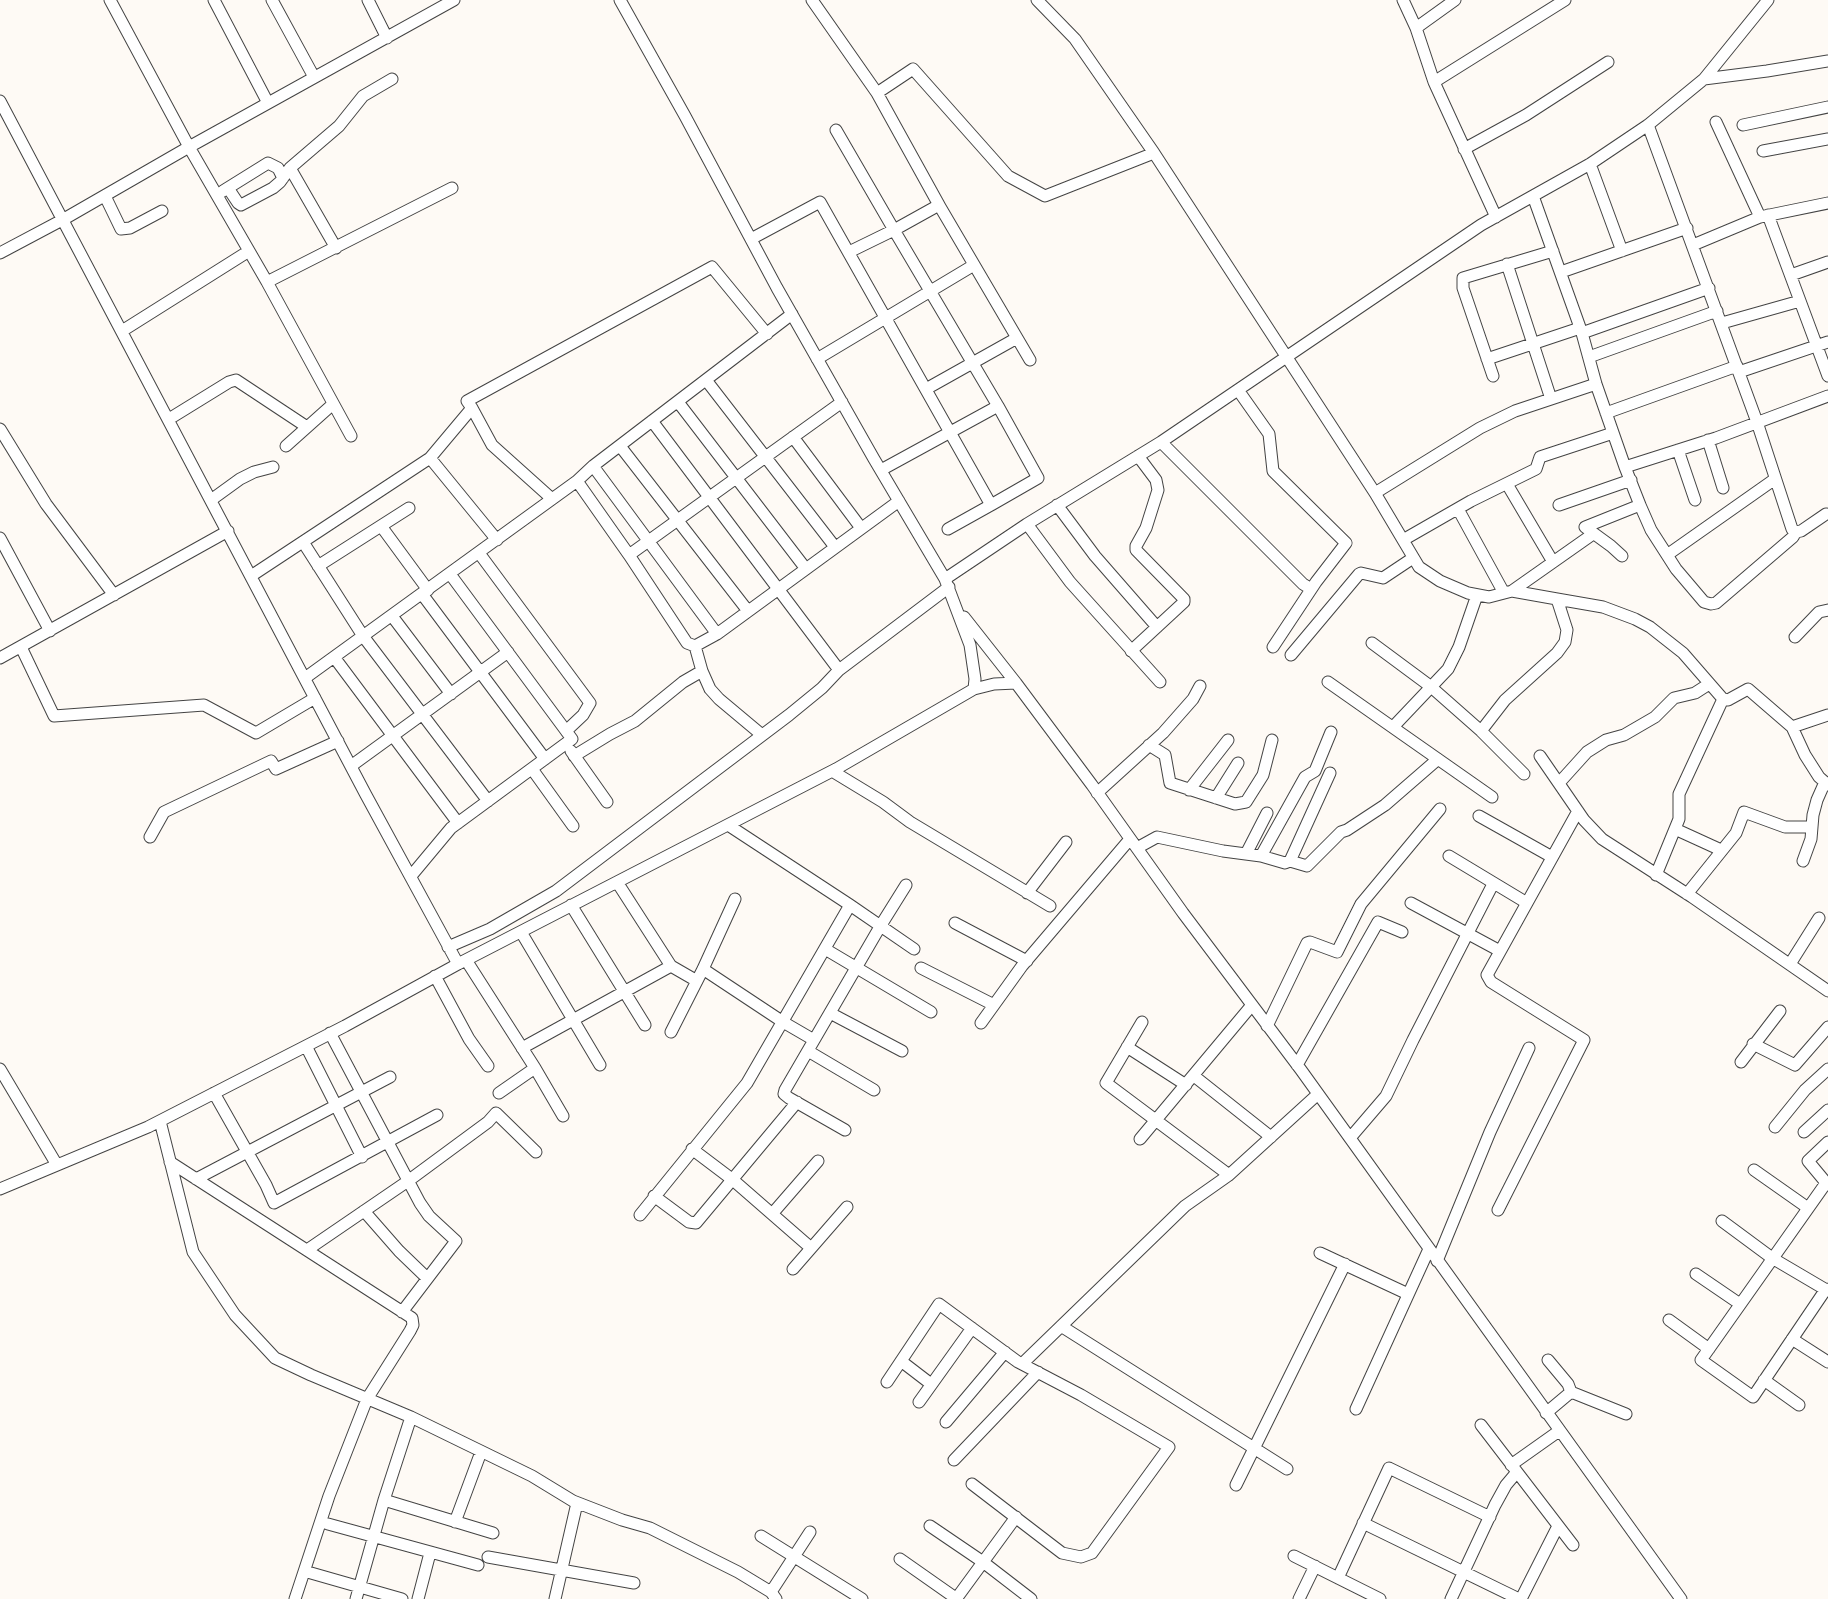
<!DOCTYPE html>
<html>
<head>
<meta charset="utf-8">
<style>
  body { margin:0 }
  canvas { display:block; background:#fefaf5 }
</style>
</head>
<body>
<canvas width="1828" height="1599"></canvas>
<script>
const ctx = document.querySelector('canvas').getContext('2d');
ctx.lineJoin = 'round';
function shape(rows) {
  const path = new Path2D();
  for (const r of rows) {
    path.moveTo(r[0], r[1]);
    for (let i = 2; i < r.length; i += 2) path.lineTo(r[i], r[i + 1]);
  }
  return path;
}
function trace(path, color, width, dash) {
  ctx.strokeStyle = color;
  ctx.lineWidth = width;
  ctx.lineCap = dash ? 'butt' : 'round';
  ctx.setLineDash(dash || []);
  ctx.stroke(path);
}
const minor = shape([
  [110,0,189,147,267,282,351,436],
  [214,0,268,103],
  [272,0,314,77],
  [368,0,387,38],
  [812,0,877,93],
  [1037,0,1075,39,1154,153,1375,493,1419,567,1440,581,1468,593,1489,597,1512,591,1557,599,1603,607,1635,619,1650,627,1683,653,1723,699,1728,700,1748,689,1792,727,1805,755,1819,777,1828,785],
  [1403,0,1416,28,1434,82,1496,217],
  [1416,28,1455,0],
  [1704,79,1767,71,1828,61],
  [1434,82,1565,0],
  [0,101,366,795,458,964],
  [1716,122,1760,217],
  [1648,125,1757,422,1792,529,1796,532,1801,531,1826,514],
  [1743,125,1828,107],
  [836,130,894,230,849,252],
  [1464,149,1526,115,1608,62],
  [1763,151,1828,139],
  [1590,164,1622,251],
  [290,168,336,248],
  [228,188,238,203,241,205,273,188,280,182,290,168,339,126,363,96,392,79],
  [223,191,268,163,278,168,283,178],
  [105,196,121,229,130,228,162,211],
  [1533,196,1582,333,1596,384,1625,467,1640,505,1585,527,1611,546,1622,556],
  [939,205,877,93,913,69,1008,176,1045,196,1154,153],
  [1768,215,1828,376],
  [751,239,820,202,991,505,1038,478,998,406],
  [1693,245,1760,217,1828,203],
  [0,253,64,219,189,147,454,0],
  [1507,264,1551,399],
  [1561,272,1687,228],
  [1791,275,1828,262],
  [267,282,452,188],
  [1722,323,1800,301],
  [122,331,249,251],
  [1582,333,1709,288],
  [1589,357,1717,311],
  [817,359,974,265],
  [1487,359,1580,328],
  [1739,372,1828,342],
  [1493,376,1463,288,1463,278,1553,251],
  [706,380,835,547],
  [926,389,1017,338],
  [1238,390,1269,434,1273,471,1346,543,1316,582,1273,647],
  [678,402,806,569],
  [472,408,467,401,712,267,767,334],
  [1606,413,1737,366],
  [169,419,229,382,236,380,307,427],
  [652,421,839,670],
  [0,429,46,504,114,595],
  [793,437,861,528],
  [1708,440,1723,488],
  [1161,442,1303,584,1311,589],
  [286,446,333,404],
  [620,446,748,611],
  [1678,450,1695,500],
  [430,458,497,540],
  [593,466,717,634],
  [1625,467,1716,438,1828,396],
  [881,470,998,406,894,230,939,205,1030,360],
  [577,481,629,555,842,402],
  [1507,484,1553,562],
  [1375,493,1480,428,1515,411,1596,384],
  [211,500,240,479,254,472,273,467],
  [1057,505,1095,556,1157,627],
  [1559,505,1631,480],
  [1640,505,1651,530,1676,569,1704,602,1711,604,1716,603,1793,537,1796,532],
  [1458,509,1504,593],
  [1027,524,1070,582,1160,682],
  [381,526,428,590],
  [948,529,991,505],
  [0,538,50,631],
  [1403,540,1471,501,1536,469,1540,457,1613,433],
  [303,542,363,636,488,801],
  [479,553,590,703,583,715,566,731],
  [629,555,687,643,695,646,717,634,899,501],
  [1667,555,1775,479],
  [318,566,409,508],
  [251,576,430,458,472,408,492,445,551,498],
  [945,579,1027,524,1161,442,1481,225,1590,164,1648,125,1704,79,1768,0],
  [1512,591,1593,534],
  [422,594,545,759],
  [392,616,451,694],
  [964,617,1016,683],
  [1795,637,1819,612,1828,610],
  [1372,643,1430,686,1481,731,1524,774],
  [695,646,702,671,710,689,719,699,762,735],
  [21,647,54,716,204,705,256,733,315,698],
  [1131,651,1184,602,1184,599,1136,550,1136,546,1146,528,1158,490,1156,480,1138,456],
  [1291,655,1359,574,1361,573,1383,578,1413,558],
  [334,657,458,823],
  [0,658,228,531],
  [305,678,577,481,593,466,792,314],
  [1328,682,1492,797],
  [974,689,994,684,1016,683,1092,785,1183,913,1301,1070,1681,1599],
  [1393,727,1448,669,1459,647,1477,595],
  [1792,727,1828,715],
  [1481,731,1505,700,1557,653,1565,642,1567,630,1557,599],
  [1149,745,1165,755,1170,783,1235,804,1246,802,1263,775,1272,740],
  [571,751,607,802],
  [574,756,610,734,635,721,683,682,702,671],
  [1540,756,1584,820,1602,839,1692,897,1828,991],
  [351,766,508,652],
  [532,769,573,826],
  [832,771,883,802,910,822,1050,906],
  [1559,783,1587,752,1606,740,1624,735,1655,717,1674,698,1695,693,1709,684],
  [1189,790,1228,740],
  [1097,793,1163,733,1193,699,1200,686],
  [1216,798,1238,763],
  [1479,816,1552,857],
  [728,825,850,905,914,949],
  [1675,829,1721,850],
  [150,837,164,812,271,761,276,769,338,741],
  [1137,848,1157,837,1223,851,1261,856,1305,777,1315,771,1331,732],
  [1246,854,1267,813],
  [1261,856,1285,863,1290,861,1330,773],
  [1449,856,1527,903],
  [1290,861,1307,866,1341,832,1347,830,1385,805,1438,759],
  [1803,861,1811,839,1813,815,1817,800,1825,782],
  [1656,875,1679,819,1679,794,1723,699],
  [411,876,451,828,572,739,450,574],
  [617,882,671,966,697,981],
  [1027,893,1066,842],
  [1687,894,1736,833,1744,812,1785,827,1812,827],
  [1411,903,1500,951],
  [571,905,645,1025],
  [955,923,1027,961],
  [521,932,600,1065],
  [448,947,490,929,556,891,789,715,822,688,839,670,949,587],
  [825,949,931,1012],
  [466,960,535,1068,563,1116],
  [1790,964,1819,918],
  [921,968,994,1005],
  [703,969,783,1022,814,1040],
  [435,976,469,1039,488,1066],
  [830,1013,902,1051],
  [1142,1022,1106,1083,1229,1175],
  [981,1023,1022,966,1130,839],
  [1267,1026,1307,943,1310,942,1337,952,1361,904,1440,809],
  [671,1032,703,969,735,899],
  [330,1033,420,1203,429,1216,456,1241,402,1312],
  [1753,1044,1795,1065,1828,1027],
  [306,1046,362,1157],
  [1127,1047,1186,1085],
  [522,1048,671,966],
  [808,1051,874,1090],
  [1741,1062,1780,1011],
  [1297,1065,1378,922,1402,932],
  [0,1069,57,1165],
  [1194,1076,1271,1137],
  [214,1093,266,1185,274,1203,437,1115],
  [499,1093,535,1068],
  [160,1121,193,1252,235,1315,275,1358,311,1375,411,1417,532,1476,573,1501,622,1520,650,1528,738,1572,771,1592,776,1599],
  [1775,1127,1805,1090,1828,1069],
  [845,1130,789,1098,784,1094,785,1090,881,925,906,885],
  [1804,1132,1828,1110],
  [1350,1138,1386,1096,1413,1040,1493,884],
  [1140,1139,1252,1005],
  [1828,1142,1808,1161,1828,1185],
  [692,1149,733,1180,811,1248],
  [170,1162,412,1318,413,1325,410,1331,367,1399,329,1496,295,1599],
  [1754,1170,1808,1208],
  [196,1179,390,1077],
  [0,1189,148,1127,345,1026,458,964,836,769,974,689,975,679,970,645,945,579,874,459,777,288,685,116,620,0],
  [654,1196,689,1222,696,1223,797,1102],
  [1498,1210,1584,1040,1491,982,1487,975,1578,811],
  [364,1211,399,1251,427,1278],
  [772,1214,818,1161],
  [640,1215,747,1083,850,905],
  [1722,1221,1772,1258,1828,1291],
  [307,1250,408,1181,488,1122,496,1113,536,1152],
  [1320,1253,1408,1294],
  [1437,1261,1490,1132,1529,1048],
  [793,1269,847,1207],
  [1696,1274,1740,1304],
  [1826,1289,1753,1397,1701,1360,1826,1183],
  [1669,1320,1709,1349],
  [1061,1326,1287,1469],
  [1792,1339,1828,1362],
  [1548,1360,1568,1384,1571,1392,1626,1414],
  [901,1361,931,1384],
  [1022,1364,1185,1206,1229,1175,1318,1094],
  [1764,1380,1799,1405],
  [887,1382,939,1304,1018,1362,1081,1395,1169,1447,1092,1553,1081,1557,1062,1553,972,1484],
  [919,1402,972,1328],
  [1356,1409,1429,1249],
  [1546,1413,1571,1392],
  [946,1422,1005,1352],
  [1481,1425,1573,1545],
  [954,1460,1038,1372],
  [1511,1465,1559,1431],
  [1236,1485,1345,1264],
  [384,1500,493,1533],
  [455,1522,481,1452],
  [1363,1523,1519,1599],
  [328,1524,478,1565],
  [930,1526,983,1562,1031,1599],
  [761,1536,862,1599],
  [1294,1556,1380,1599],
  [488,1557,634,1583],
  [900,1559,957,1599],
  [311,1573,402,1599],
  [1338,1578,1389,1468,1490,1517],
  [771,1592,810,1532],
  [356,1599,384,1500,411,1417],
  [418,1599,430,1553],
  [555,1599,577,1503],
  [956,1599,1016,1517],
  [1299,1599,1315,1566],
  [1451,1599,1495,1505,1506,1485,1517,1472],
  [1521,1599,1558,1526]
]);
trace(minor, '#444', 13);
trace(minor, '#fff', 11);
</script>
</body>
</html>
